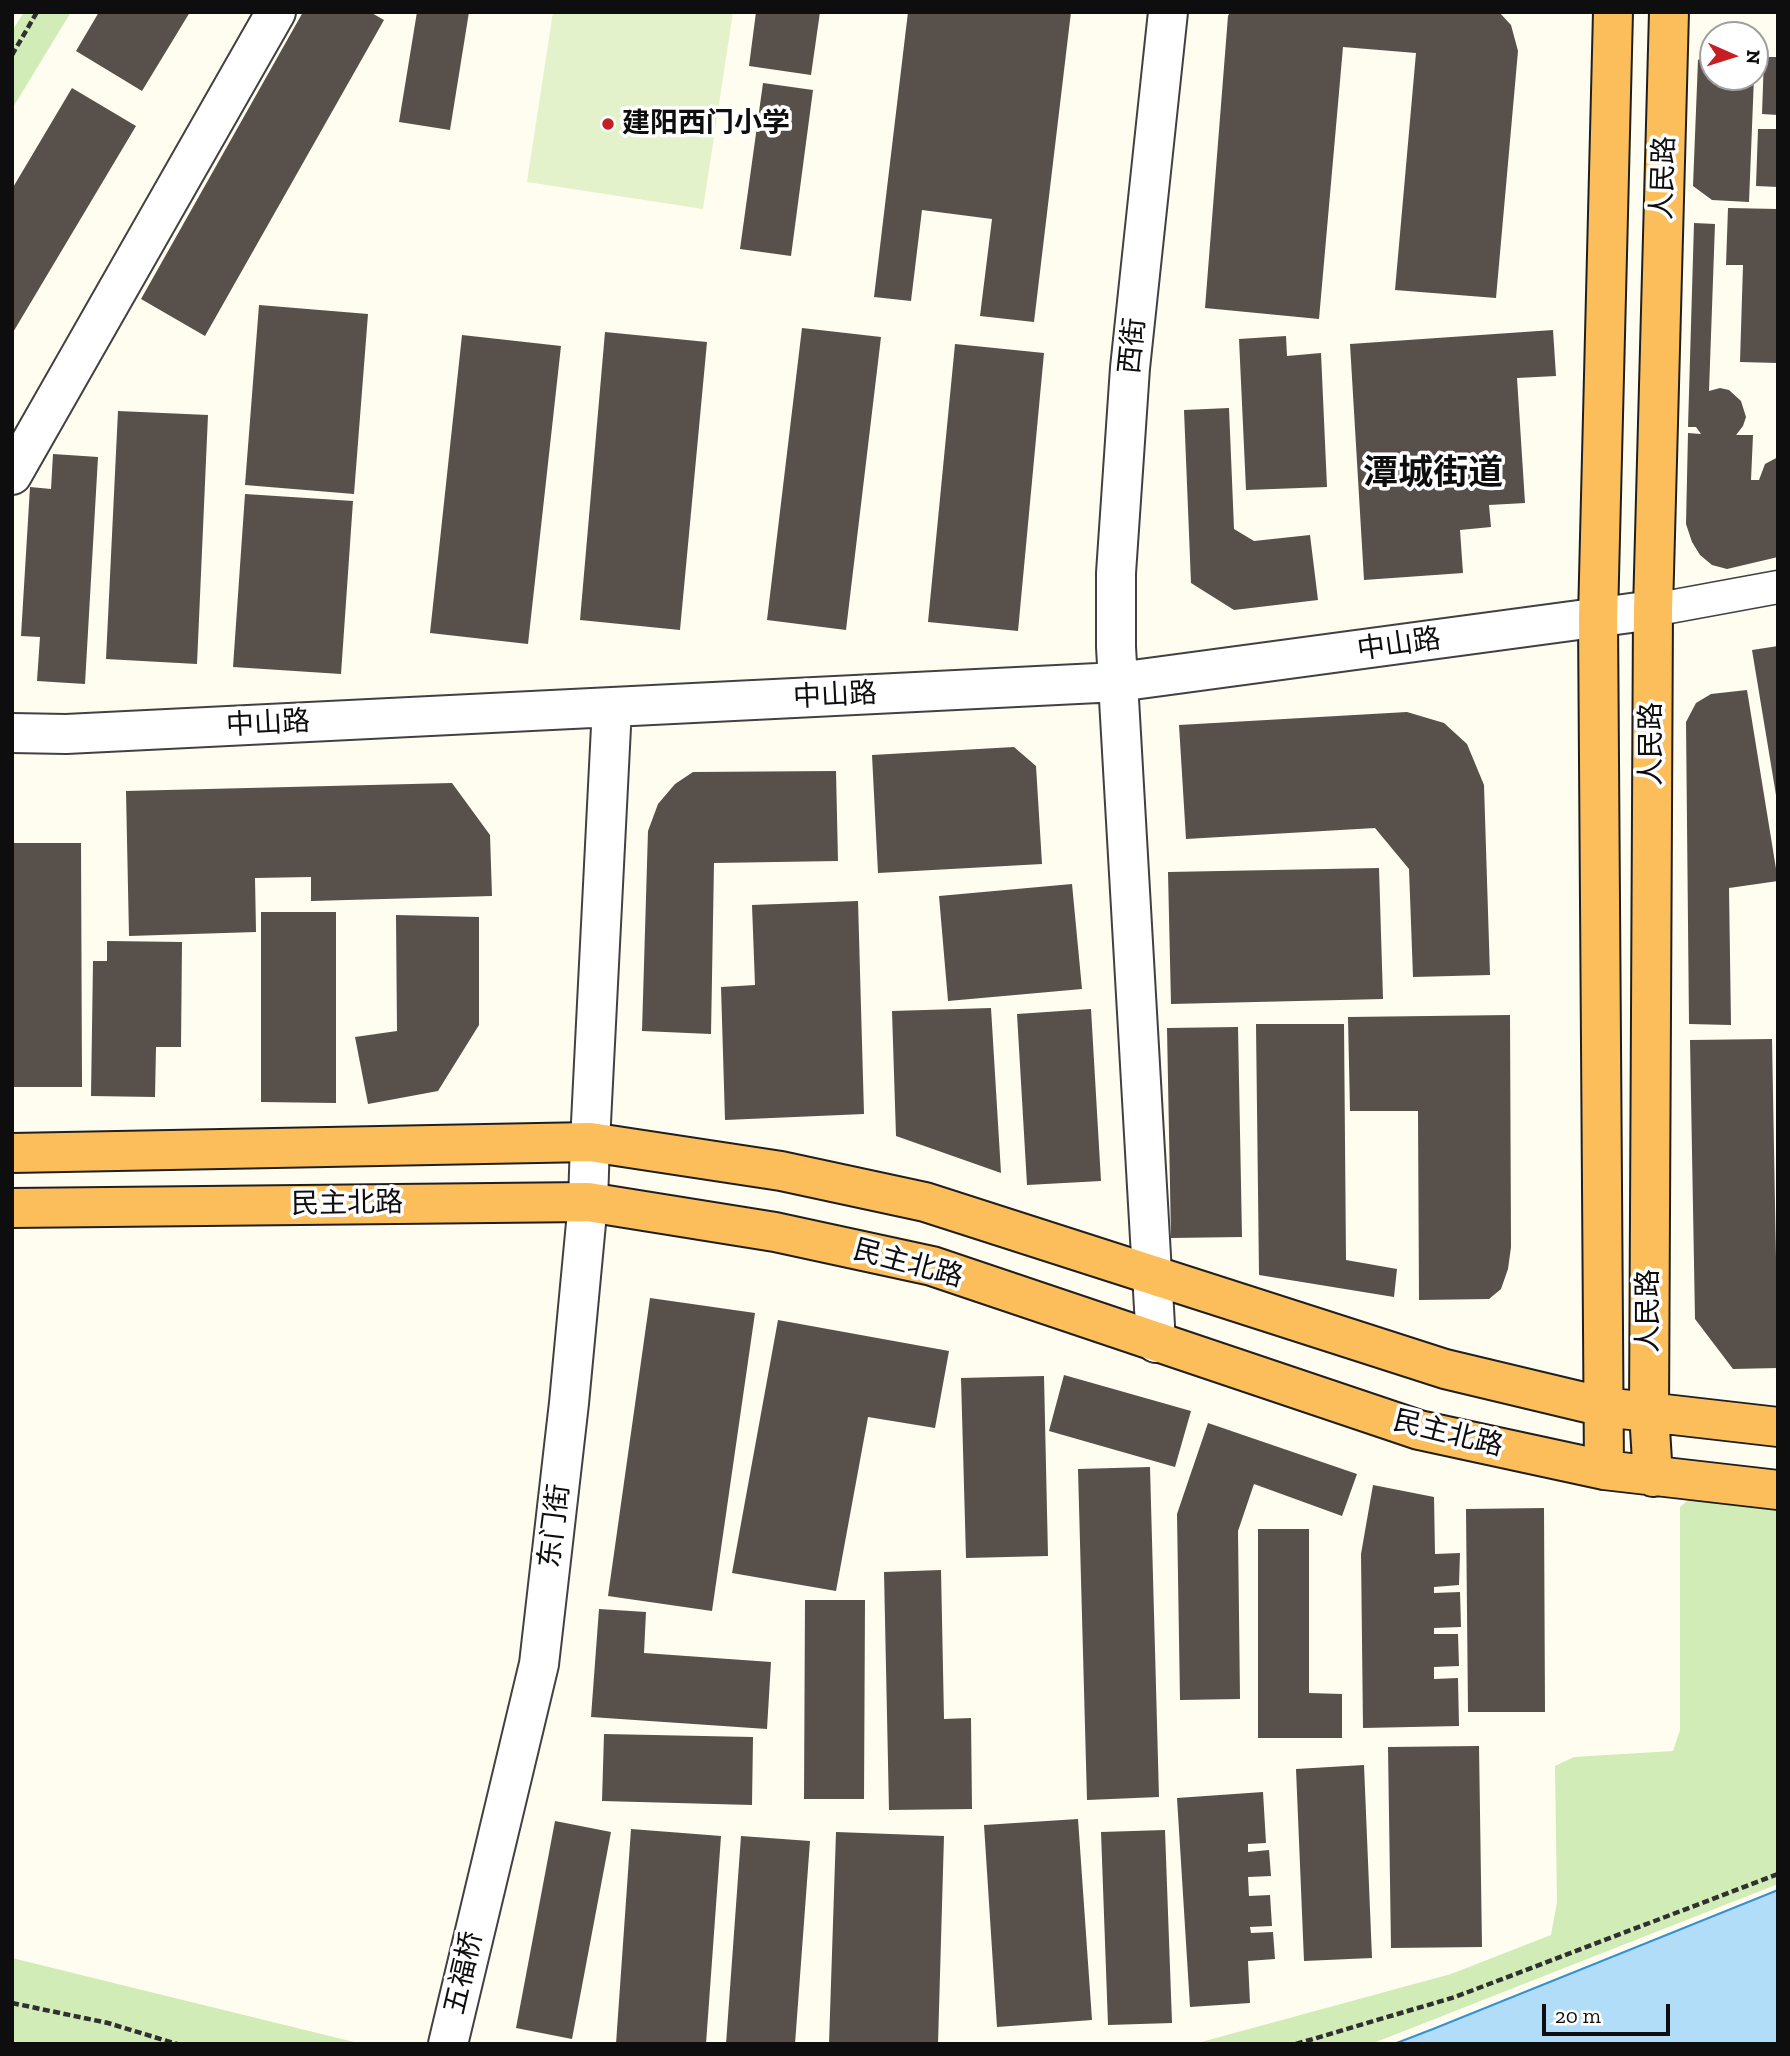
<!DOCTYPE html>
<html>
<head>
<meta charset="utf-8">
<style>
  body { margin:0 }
  #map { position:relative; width:1790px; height:2056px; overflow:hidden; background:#fffcf0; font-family:"Zilla Slab",serif }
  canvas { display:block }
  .frame { position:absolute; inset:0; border:14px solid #0e0e0e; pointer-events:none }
  .north { position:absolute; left:1699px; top:21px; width:70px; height:70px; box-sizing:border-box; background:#fff; border:2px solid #9f9f9f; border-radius:50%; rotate:93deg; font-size:19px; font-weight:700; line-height:28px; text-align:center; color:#0e0e0e }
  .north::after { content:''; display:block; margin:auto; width:24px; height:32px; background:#c51f24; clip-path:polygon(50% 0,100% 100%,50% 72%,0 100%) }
  .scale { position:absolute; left:1542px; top:2004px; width:128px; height:32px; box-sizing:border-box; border:4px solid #0e0e0e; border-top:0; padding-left:9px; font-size:21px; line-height:24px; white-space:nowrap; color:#0e0e0e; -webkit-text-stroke:5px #fff; paint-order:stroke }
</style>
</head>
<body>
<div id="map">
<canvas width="1790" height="2056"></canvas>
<div class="frame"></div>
<div class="north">N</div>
<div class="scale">20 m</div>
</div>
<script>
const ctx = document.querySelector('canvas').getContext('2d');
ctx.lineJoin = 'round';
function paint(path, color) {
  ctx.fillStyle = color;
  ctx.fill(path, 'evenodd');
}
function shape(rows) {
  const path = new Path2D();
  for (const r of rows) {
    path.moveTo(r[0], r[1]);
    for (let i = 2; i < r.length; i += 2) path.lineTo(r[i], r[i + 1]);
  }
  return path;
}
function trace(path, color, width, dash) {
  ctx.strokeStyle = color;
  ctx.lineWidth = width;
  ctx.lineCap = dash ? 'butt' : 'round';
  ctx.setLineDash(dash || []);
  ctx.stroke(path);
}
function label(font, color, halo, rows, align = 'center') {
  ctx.font = font + ' "Zilla Slab","Noto Sans SC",serif';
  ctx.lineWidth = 7;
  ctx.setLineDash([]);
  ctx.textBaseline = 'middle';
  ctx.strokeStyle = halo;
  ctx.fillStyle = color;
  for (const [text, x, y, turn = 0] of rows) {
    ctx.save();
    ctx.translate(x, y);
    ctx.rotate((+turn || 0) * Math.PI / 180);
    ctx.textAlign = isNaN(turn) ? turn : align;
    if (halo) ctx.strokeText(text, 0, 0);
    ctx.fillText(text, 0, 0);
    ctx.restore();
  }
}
paint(shape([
  [24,12,71,12,12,109,12,31],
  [1693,1496,1778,1504,1778,1884,1371,2044,1194,2044,1451,1974,1551,1935,1557,1902,1555,1766,1574,1757,1673,1751,1680,1730,1680,1507],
  [12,1958,362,2044,12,2044]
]), '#d1ecb7');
paint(shape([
  [553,12,733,12,703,209,527,182]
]), '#e3f2ca');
const water = shape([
  [1778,1890,1778,2044,1394,2044,1433,2029,1778,1890]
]);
paint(water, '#b2ddf9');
trace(water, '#3591d3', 2);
paint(shape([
  [99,12,190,12,142,91,76,51],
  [303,12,370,12,384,20,205,336,141,299],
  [417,12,469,12,450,130,399,122],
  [756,12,820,12,811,75,749,66],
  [908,12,1071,12,1034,322,980,316,992,219,922,210,911,301,874,297],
  [1230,12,1499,12,1511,25,1518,51,1496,298,1395,290,1416,53,1343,47,1319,319,1205,308,1228,16],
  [1713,49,1713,77,1754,77,1749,202,1712,200,1693,186,1698,60],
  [1764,57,1778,57,1778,115,1762,114],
  [763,83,813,90,791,256,740,249],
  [72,88,136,126,12,334,12,189],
  [1758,129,1778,129,1778,187,1756,186],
  [1728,208,1778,209,1778,363,1740,362,1743,265,1726,265],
  [1694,223,1715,224,1709,391,1720,388,1729,390,1741,401,1746,417,1743,426,1736,435,1753,435,1751,480,1759,480,1765,464,1778,457,1778,557,1727,569,1712,565,1700,555,1692,542,1686,524,1688,433,1701,434,1696,427,1688,427],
  [259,305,368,314,354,494,245,485],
  [802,328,881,337,846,630,767,620],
  [1553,330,1556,376,1517,378,1525,503,1489,505,1491,527,1460,530,1463,573,1364,580,1350,344],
  [605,332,707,342,680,630,580,620],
  [462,335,561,346,528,644,430,633],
  [1286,336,1287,356,1321,353,1327,487,1246,490,1239,339],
  [955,344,1044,353,1018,631,928,622],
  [1229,408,1234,529,1254,541,1310,535,1318,600,1234,610,1191,583,1184,410],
  [118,411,208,415,197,664,106,659],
  [53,454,98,457,85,684,37,681,40,637,21,636,30,487,51,489],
  [245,494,353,501,341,674,233,667],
  [1778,646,1778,795,1776,795,1752,650],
  [1747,690,1778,881,1729,888,1731,1025,1689,1024,1686,722,1696,703,1711,694],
  [1407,712,1444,723,1467,744,1484,785,1490,975,1413,977,1409,869,1375,828,1186,839,1179,725],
  [1014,747,1036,766,1042,864,878,873,872,755],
  [836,771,838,861,714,863,711,1034,642,1031,648,831,658,804,675,784,693,772],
  [452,783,490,835,492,896,311,901,311,877,255,878,256,932,129,936,126,791],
  [12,843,81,843,82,1087,12,1087],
  [1379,868,1383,999,1171,1004,1168,872],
  [1072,884,1082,989,948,1001,939,896],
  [858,901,864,1114,725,1120,721,987,755,985,752,905],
  [261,912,336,912,336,1103,261,1102],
  [396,915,479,917,479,1025,438,1091,368,1104,355,1037,397,1031],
  [107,941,182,942,181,1047,156,1047,155,1097,91,1096,93,961,107,961],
  [991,1008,1001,1173,896,1136,892,1011],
  [1091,1009,1101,1181,1027,1185,1017,1014],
  [1510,1015,1511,1247,1508,1269,1501,1289,1489,1299,1419,1300,1418,1111,1350,1111,1348,1017],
  [1256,1024,1344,1024,1346,1260,1397,1269,1394,1297,1259,1275],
  [1238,1027,1242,1237,1171,1238,1167,1028],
  [1772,1039,1778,1368,1733,1369,1695,1319,1690,1040],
  [650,1298,755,1313,712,1611,608,1596],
  [778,1320,949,1351,935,1428,868,1417,836,1591,732,1573],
  [1064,1375,1191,1411,1175,1467,1049,1431],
  [1044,1376,1048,1556,966,1558,961,1378],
  [1208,1423,1357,1474,1342,1516,1254,1484,1238,1531,1240,1699,1180,1700,1177,1514],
  [1150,1467,1159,1797,1087,1800,1078,1469],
  [1373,1485,1434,1497,1435,1554,1460,1553,1459,1585,1434,1587,1434,1593,1460,1592,1461,1627,1434,1628,1434,1634,1458,1634,1459,1666,1434,1667,1434,1679,1458,1678,1459,1726,1363,1728,1361,1554],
  [1544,1508,1545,1712,1468,1712,1466,1509],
  [1258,1529,1309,1529,1309,1693,1342,1694,1342,1738,1258,1738],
  [941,1570,944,1719,971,1718,972,1809,889,1810,884,1572],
  [805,1600,865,1600,864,1799,804,1799],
  [599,1609,646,1612,644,1653,771,1662,767,1729,591,1717],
  [604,1734,753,1737,752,1805,602,1801],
  [1479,1746,1482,1947,1391,1948,1388,1747],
  [1364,1765,1372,1958,1304,1961,1296,1769],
  [1263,1792,1266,1843,1248,1844,1248,1852,1269,1850,1271,1876,1248,1877,1249,1896,1270,1895,1272,1926,1250,1927,1251,1933,1273,1932,1275,1959,1248,1961,1250,2003,1190,2007,1177,1798],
  [1078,1819,1092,2020,997,2027,984,1825],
  [555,1821,611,1832,572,2039,516,2028],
  [631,1829,721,1836,706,2044,616,2044],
  [1165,1830,1172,2023,1108,2025,1101,1832],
  [836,1832,944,1836,938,2044,829,2044],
  [741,1836,810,1841,795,2044,726,2044]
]), '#58504a');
const pedestrian = shape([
  [1653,610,1778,587]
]);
const minor = shape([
  [12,475,276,12],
  [12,733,66,734,1118,682,1653,610],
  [590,1142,612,707],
  [1156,1343,1116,647,1116,573,1130,368,1168,12]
]);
const tertiary = shape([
  [448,2044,539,1664,569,1403,588,1202,590,1142]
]);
const trunk = shape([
  [12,1153,590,1142,781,1171,925,1202,1445,1369,1604,1407,1778,1427],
  [12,1208,588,1202,775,1232,932,1266,1419,1430,1604,1470,1778,1490],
  [1604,1470,1598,618,1613,12],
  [1653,1477,1649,1413,1653,610,1669,12]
]);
trace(pedestrian, '#414141', 35);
trace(minor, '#414141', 42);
trace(tertiary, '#414141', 42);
trace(trunk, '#1f1f1f', 42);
trace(shape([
  [12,55,37,12],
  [12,2003,108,2023,177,2044],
  [1296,2044,1455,1997,1778,1874]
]), '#303030', 4.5, [7, 3.5]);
trace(pedestrian, '#fff', 32);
trace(minor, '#fff', 38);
trace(tertiary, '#fff', 38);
trace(trunk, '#fcbe5a', 38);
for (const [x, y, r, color] of [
  [608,124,7,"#c51f24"]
]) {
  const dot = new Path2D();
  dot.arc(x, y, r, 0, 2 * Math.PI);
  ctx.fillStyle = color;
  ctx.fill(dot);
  trace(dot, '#fff', 2.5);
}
label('bold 28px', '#0e0e0e', '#fff', [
  ["建阳西门小学",622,124]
], 'left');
label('28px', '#0e0e0e', '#fff', [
  ["人民路",1664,178,-88],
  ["西街",1133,346,-84],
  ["中山路",1399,645,-8],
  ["中山路",835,696,-3],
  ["中山路",268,724,-3],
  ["人民路",1652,744,-90],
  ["民主北路",347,1204,-1],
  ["民主北路",908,1264,15],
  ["人民路",1649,1311,-90],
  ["民主北路",1448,1434,14],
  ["东门街",555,1526,-83],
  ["五福桥",464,1973,-77]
]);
label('bold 35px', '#0e0e0e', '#fff', [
  ["潭城街道",1433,474]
]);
</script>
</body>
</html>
